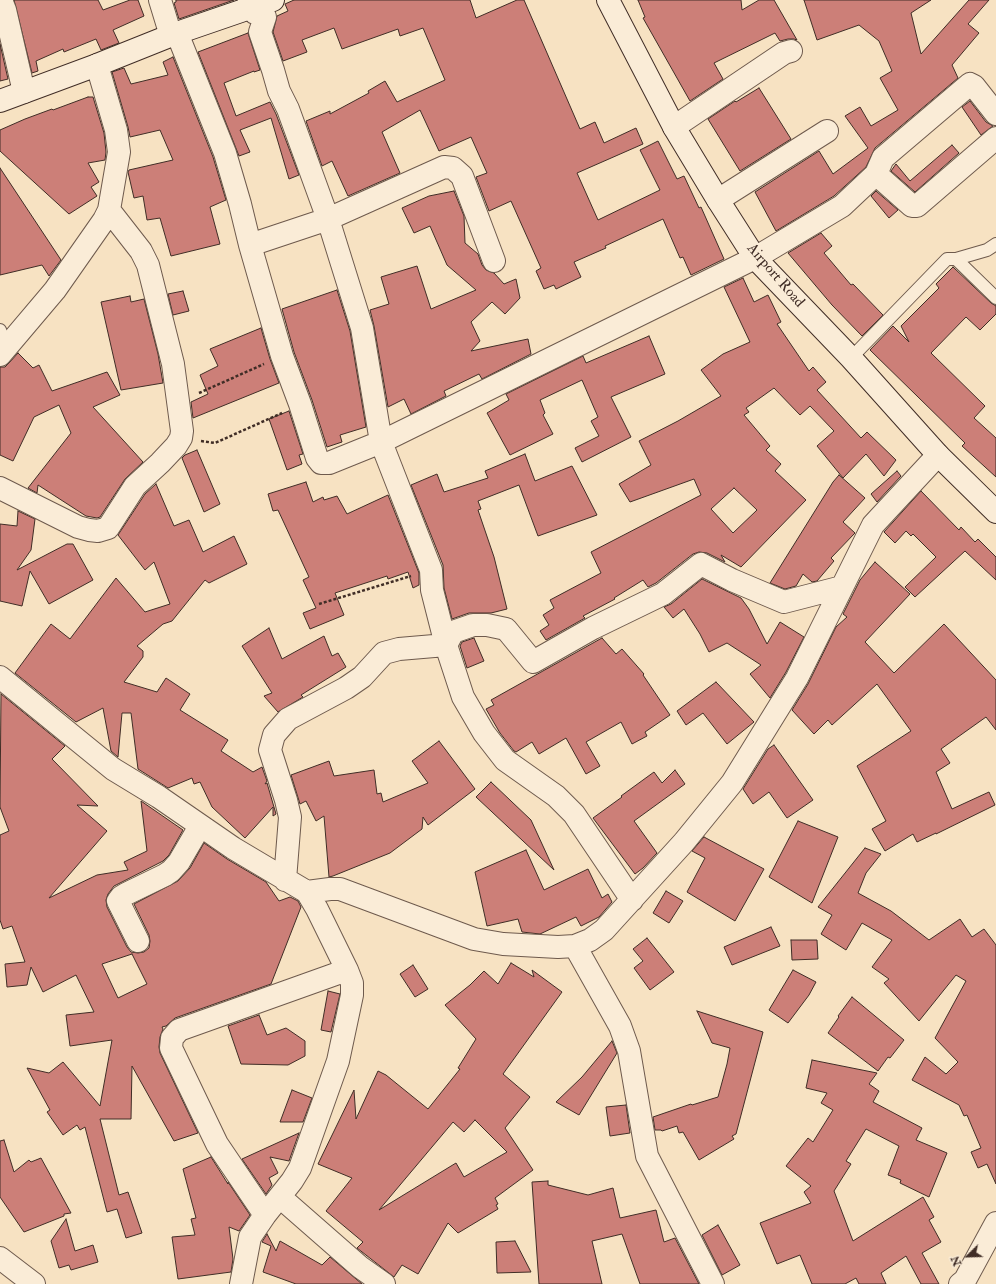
<!DOCTYPE html>
<html>
<head>
<meta charset="utf-8">
<style>
  body { margin:0 }
  #map { position:relative; width:996px; height:1284px; overflow:hidden; background:#f7e2c2; font-family:"IM FELL Double Pica",serif }
  canvas { display:block }
  .north { position:absolute; left:948px; top:1236px; width:40px; height:40px; -webkit-text-stroke:3px #faecd7; paint-order:stroke; rotate:247deg; font-size:11px; font-weight:700; line-height:16px; text-align:center; color:#402d26 }
  .north::after { content:''; display:block; margin:auto; width:14px; height:18px; background:#402d26; clip-path:polygon(50% 0,100% 100%,50% 72%,0 100%) }
</style>
</head>
<body>
<div id="map">
<canvas width="996" height="1284"></canvas>
<div class="north">N</div>
</div>
<script>
const ctx = document.querySelector('canvas').getContext('2d');
ctx.lineJoin = 'round';
function paint(path, color) {
  ctx.fillStyle = color;
  ctx.fill(path, 'evenodd');
}
function shape(rows) {
  const path = new Path2D();
  for (const r of rows) {
    path.moveTo(r[0], r[1]);
    for (let i = 2; i < r.length; i += 2) path.lineTo(r[i], r[i + 1]);
  }
  return path;
}
function trace(path, color, width, dash) {
  ctx.strokeStyle = color;
  ctx.lineWidth = width;
  ctx.lineCap = dash ? 'butt' : 'round';
  ctx.setLineDash(dash || []);
  ctx.stroke(path);
}
function label(font, color, halo, rows, align = 'center') {
  ctx.font = font + ' "IM FELL Double Pica",serif';
  ctx.lineWidth = 3;
  ctx.setLineDash([]);
  ctx.textBaseline = 'middle';
  ctx.strokeStyle = halo;
  ctx.fillStyle = color;
  for (const [text, x, y, turn = 0] of rows) {
    ctx.save();
    ctx.translate(x, y);
    ctx.rotate((+turn || 0) * Math.PI / 180);
    ctx.textAlign = isNaN(turn) ? turn : align;
    if (halo) ctx.strokeText(text, 0, 0);
    ctx.fillText(text, 0, 0);
    ctx.restore();
  }
}
const building = shape([
  [14,0,98,0,103,10,130,0,138,0,144,16,113,30,119,43,101,50,96,39,64,52,63,49,36,61,38,71,32,73,14,0],
  [176,0,234,0,179,19,174,3,176,2,176,0],
  [294,0,470,0,476,18,517,0,524,0,580,129,595,122,604,143,636,128,643,144,577,173,598,220,660,190,640,150,658,141,677,179,684,176,699,208,701,207,724,259,691,275,683,257,680,258,663,219,605,246,606,248,574,262,581,277,556,289,554,285,544,289,536,271,541,268,511,201,489,211,476,177,487,173,471,137,439,151,420,110,382,132,400,173,348,196,332,161,322,166,306,121,330,111,330,114,369,93,368,91,385,81,397,102,445,80,423,28,400,36,398,29,342,49,334,28,302,40,307,52,283,61,273,32,277,16,288,11,285,4,294,0],
  [638,0,741,0,742,10,759,0,774,0,797,40,794,39,788,39,780,41,775,33,714,63,723,79,690,101,643,18,645,17,638,0],
  [804,0,931,0,911,13,921,54,969,0,989,0,968,24,979,33,952,65,958,78,875,148,866,167,834,196,776,231,755,192,819,151,833,174,868,148,845,116,860,107,871,126,898,110,880,78,892,71,879,41,859,25,817,40,804,0],
  [248,33,260,70,254,72,254,71,224,83,236,116,270,102,276,114,299,175,289,179,271,118,240,130,250,152,239,156,198,52,248,33],
  [0,44,8,79,0,81,0,44],
  [173,57,213,157,226,200,210,207,220,244,171,256,160,218,147,220,143,196,134,198,128,172,129,170,173,160,160,130,130,137,128,127,112,72,124,68,131,84,168,75,163,62,173,57],
  [759,88,791,139,740,171,708,119,735,101,736,102,759,88],
  [88,97,93,97,104,133,106,152,105,160,88,163,99,182,91,187,97,196,69,214,0,151,0,130,25,119,52,109,53,110,88,97],
  [970,101,986,122,993,126,981,135,962,107,970,101],
  [952,145,959,153,915,192,891,171,896,164,910,181,952,145],
  [0,168,61,260,49,276,42,265,0,275,0,168],
  [454,191,464,216,465,243,478,254,482,265,486,270,494,273,504,284,516,279,520,298,505,314,492,302,471,322,480,341,471,351,528,339,531,354,482,379,479,374,444,391,446,396,411,414,404,399,388,407,374,326,370,310,389,304,381,277,417,266,431,309,476,290,447,265,430,226,414,233,402,208,429,196,454,191],
  [876,191,898,210,889,218,871,196,876,191],
  [821,233,832,246,824,253,851,285,853,284,883,315,862,336,832,305,788,253,821,233],
  [953,267,991,303,996,306,996,314,980,330,966,317,931,353,985,406,974,418,996,438,996,477,962,446,965,443,870,350,893,326,909,342,901,326,939,288,936,284,953,267],
  [743,278,754,302,768,295,781,322,777,324,809,371,813,367,826,382,817,390,861,438,867,432,896,460,884,476,866,454,843,478,817,446,834,431,810,406,800,415,774,388,746,408,749,412,744,415,770,446,766,450,781,464,775,471,806,500,741,567,721,555,725,562,707,553,699,552,693,554,656,583,648,587,643,580,614,598,615,599,583,616,585,618,546,640,540,631,549,625,543,615,554,608,550,600,601,573,591,552,701,495,694,479,630,502,619,484,651,465,639,441,678,421,721,396,701,370,723,354,750,342,724,287,743,278],
  [734,488,757,510,733,533,711,509,734,488],
  [337,290,350,331,366,427,340,435,342,442,327,447,312,400,294,352,282,309,337,290],
  [183,291,189,311,173,315,168,294,183,291],
  [130,296,131,302,144,299,158,354,163,383,121,390,101,302,130,296],
  [261,328,270,359,279,383,193,418,191,402,208,394,200,375,218,366,210,349,261,328],
  [649,336,665,374,611,397,631,437,582,462,575,448,599,436,591,421,598,417,582,380,540,400,545,413,543,415,553,434,510,455,487,413,509,400,506,394,583,356,586,363,649,336],
  [18,353,33,368,39,365,52,391,107,372,120,395,93,407,143,462,125,479,100,517,97,518,86,516,38,485,37,493,28,488,71,433,59,405,34,417,13,461,0,455,0,367,5,367,9,363,18,353],
  [289,411,303,454,299,455,302,464,287,470,269,419,289,411],
  [197,450,220,504,204,512,182,458,185,455,197,450],
  [525,454,535,481,572,466,597,515,538,536,519,485,478,501,481,509,478,510,494,557,507,609,491,613,469,613,452,619,444,588,443,565,411,485,437,474,444,492,488,478,485,471,525,454],
  [897,471,901,476,877,502,871,494,897,471],
  [839,475,865,498,843,522,855,533,831,558,834,561,817,581,812,582,803,574,796,586,785,589,770,583,833,482,839,475],
  [306,482,313,502,323,497,324,500,337,496,347,514,388,495,419,573,419,585,413,588,408,572,388,579,387,576,335,593,344,615,310,629,303,613,316,608,303,580,309,577,278,510,273,511,268,494,306,482],
  [156,484,174,526,189,520,203,552,234,536,247,564,209,583,205,580,172,621,163,624,137,646,143,651,143,657,124,682,157,692,166,678,190,694,180,710,228,740,221,751,253,772,262,767,267,781,265,784,267,783,276,814,273,816,273,807,245,838,212,807,200,782,194,784,192,778,168,788,138,769,131,713,122,713,118,757,111,751,103,708,76,722,15,673,51,624,70,639,116,578,145,612,170,604,154,562,145,570,118,535,145,494,156,484],
  [921,491,959,530,961,527,975,542,978,539,996,557,996,580,965,551,915,597,905,587,936,557,913,534,911,536,906,531,895,543,884,532,921,491],
  [18,511,35,519,31,550,17,570,67,544,73,544,93,580,49,604,30,571,22,606,0,601,0,524,17,526,18,511],
  [875,562,910,594,865,642,894,673,944,624,996,680,996,730,986,717,941,749,950,763,936,772,952,809,989,792,995,805,936,834,936,833,917,842,913,834,885,851,872,829,886,821,857,766,911,731,877,684,832,725,828,720,814,734,792,710,808,684,836,627,847,617,843,614,860,580,875,562],
  [702,579,741,598,749,609,767,644,780,622,804,637,786,672,770,698,750,674,761,665,727,643,709,652,700,634,684,609,673,618,664,607,671,604,702,579],
  [269,628,282,659,324,636,332,656,338,653,346,667,301,695,303,697,278,712,264,696,272,693,242,646,269,628],
  [474,638,484,661,467,668,460,646,462,642,474,638],
  [602,638,616,654,622,649,644,674,643,675,670,715,645,732,647,736,632,744,621,722,586,742,600,766,586,774,566,738,539,754,532,742,516,752,514,751,500,733,486,709,494,705,491,700,602,638],
  [716,682,754,722,727,744,703,713,686,725,677,711,716,682],
  [1,694,65,746,52,759,98,806,77,805,107,831,49,898,97,875,128,870,124,862,147,851,141,801,183,830,169,855,163,861,120,883,114,886,108,894,106,900,107,907,127,947,131,952,138,953,144,952,149,948,150,941,149,935,134,904,178,881,190,868,204,843,227,859,266,882,279,901,290,897,298,901,301,907,271,984,175,1018,166,1026,162,1027,163,1029,160,1037,159,1047,160,1053,198,1133,174,1141,132,1066,131,1119,100,1119,119,1195,128,1192,142,1233,126,1238,117,1209,107,1212,85,1127,80,1130,77,1125,63,1135,47,1112,50,1110,27,1068,49,1073,63,1062,100,1106,112,1040,70,1046,66,1015,94,1012,76,975,43,992,31,967,27,985,7,987,5,964,25,962,12,926,3,929,0,920,0,835,9,831,0,807,1,694],
  [132,954,147,984,118,998,102,964,132,954],
  [439,741,475,789,428,825,423,817,422,829,390,853,333,876,329,877,324,816,316,821,306,801,300,804,291,775,329,761,334,776,374,770,377,794,381,793,383,802,428,783,412,761,439,741],
  [774,745,813,800,787,818,769,792,753,804,743,789,768,749,774,745],
  [675,770,685,784,634,821,657,853,643,868,635,874,593,818,622,797,621,796,654,772,662,783,675,770],
  [491,782,531,820,554,870,476,797,491,782],
  [798,821,838,837,812,903,769,877,798,821],
  [704,837,764,869,735,921,687,892,705,858,692,851,704,837],
  [865,848,881,854,866,873,858,893,891,911,929,940,960,919,972,937,984,929,996,945,996,1184,987,1164,978,1168,971,1152,981,1148,967,1115,964,1116,959,1105,912,1080,925,1057,946,1074,958,1062,935,1038,966,981,956,975,919,1021,884,983,889,979,872,967,892,940,862,923,846,950,821,934,832,915,818,907,865,848],
  [526,850,544,890,588,869,602,898,608,894,612,902,599,917,581,926,576,917,540,934,522,932,518,919,487,926,475,872,526,850],
  [666,891,683,901,669,923,653,913,666,891],
  [771,927,780,946,732,965,724,947,771,927],
  [647,938,674,972,650,990,634,968,643,961,633,949,647,938],
  [791,940,817,940,818,959,792,960,791,940],
  [511,963,534,977,532,970,562,992,503,1074,530,1097,505,1128,533,1170,495,1198,498,1204,496,1205,498,1209,458,1233,448,1223,418,1274,402,1265,394,1277,357,1248,363,1242,326,1211,352,1178,318,1164,354,1090,356,1119,378,1071,386,1075,428,1109,460,1069,458,1068,476,1039,445,1005,470,985,484,971,498,984,511,963],
  [475,1120,507,1152,464,1177,456,1163,379,1210,453,1122,464,1132,475,1120],
  [413,965,428,989,415,997,400,974,413,965],
  [793,970,816,982,809,995,788,1023,769,1010,793,970],
  [328,991,340,994,331,1032,321,1030,328,991],
  [852,997,904,1040,890,1058,888,1057,878,1071,828,1033,839,1017,838,1016,852,997],
  [697,1011,763,1032,736,1134,732,1136,734,1139,699,1160,683,1132,679,1133,677,1126,662,1131,661,1130,655,1130,653,1117,691,1104,692,1105,718,1097,727,1064,730,1048,712,1043,697,1011],
  [259,1015,267,1035,286,1028,305,1041,305,1056,288,1065,241,1064,228,1026,259,1015],
  [612,1041,617,1053,579,1115,556,1102,582,1077,612,1041],
  [812,1060,877,1073,869,1084,879,1091,873,1102,922,1128,916,1140,947,1153,929,1197,900,1183,901,1180,888,1175,899,1146,866,1129,846,1161,851,1164,834,1191,853,1241,923,1197,934,1217,929,1220,941,1242,922,1253,939,1284,921,1284,906,1256,881,1273,886,1284,859,1284,856,1278,845,1284,812,1284,800,1255,777,1264,760,1223,811,1203,804,1192,811,1186,786,1166,808,1138,813,1142,833,1110,821,1103,827,1093,806,1088,812,1060],
  [292,1090,312,1098,303,1122,280,1122,292,1090],
  [626,1105,630,1133,610,1136,606,1107,626,1105],
  [299,1133,289,1161,270,1157,278,1173,269,1178,272,1185,266,1194,242,1159,299,1133],
  [4,1140,14,1172,29,1160,31,1162,41,1158,71,1213,64,1214,64,1216,24,1232,0,1197,0,1141,4,1140],
  [211,1157,228,1184,228,1182,250,1215,239,1231,229,1227,233,1259,231,1272,178,1279,172,1237,195,1235,191,1219,196,1218,183,1169,211,1157],
  [548,1181,548,1185,588,1195,613,1188,620,1218,656,1210,664,1242,675,1238,699,1284,640,1284,622,1234,592,1241,602,1284,539,1284,532,1182,548,1181],
  [66,1219,75,1251,93,1245,98,1262,71,1270,69,1265,59,1268,51,1241,66,1219],
  [718,1225,740,1265,722,1275,702,1235,718,1225],
  [267,1234,276,1251,280,1241,322,1265,330,1257,362,1284,296,1284,263,1272,271,1246,262,1242,267,1234],
  [515,1241,531,1272,497,1273,496,1242,515,1241]
]);
paint(building, '#cc7f78');
trace(building, '#402d26', 1);
const lane = shape([
  [956,259,996,298],
  [0,330,7,347],
  [851,358,947,259,956,259,987,250,996,244]
]);
const street = shape([
  [1,0,5,10,24,92],
  [160,0,171,36],
  [249,0,251,7,255,13,262,11,265,17,260,32,273,70,279,91,288,109,328,219,362,328,381,442,431,570,432,590,446,645,463,697,484,733,505,760,556,796,574,814,632,900],
  [177,33,225,153,240,204,250,245,282,356,300,404,317,458,321,463,329,463,381,442,755,258,842,206,876,174,883,158,970,84,974,86,996,114],
  [674,127,784,53,791,51],
  [876,174,912,206,917,206,996,138],
  [718,200,827,131],
  [250,245,328,219,444,167,453,168,462,176,494,261],
  [0,355,55,290,104,220,109,210,119,152,116,130,97,65],
  [0,488,78,527,89,530,98,531,108,528,135,486,160,463,176,446,181,438,182,431,173,364,148,265,141,251,109,210],
  [446,645,453,632,473,625,487,625,506,629,533,662,593,628,663,594,701,564,732,580,784,602,842,587],
  [0,677,113,769,159,797,233,848,307,892,317,909,347,970,352,983,352,995,338,1061,300,1168,292,1181,265,1215,250,1237,241,1284],
  [285,880,290,817,286,800,270,750,274,735,288,719,346,688,362,677,384,653,399,649,446,645],
  [307,892,330,889,340,889,474,939,503,944,558,947,575,946,590,940,604,930,684,842,732,783,797,678,873,525,938,455],
  [138,941,118,901,121,897,126,894,165,875,171,871,179,862,200,826],
  [575,946,620,1026,629,1051,647,1156,713,1284],
  [280,1197,360,1267,384,1284],
  [265,1215,217,1144,171,1048,172,1038,179,1030,347,970],
  [0,1258,34,1284],
  [960,1284,965,1280,996,1223]
]);
const secondary = shape([
  [608,0,674,127,718,200,755,258,851,358,938,455,996,512],
  [0,101,97,65,177,33,273,0]
]);
trace(lane, '#6e5a4d', 14);
trace(street, '#6e5a4d', 24);
trace(secondary, '#402d26', 24);
trace(shape([
  [199,393,264,364],
  [201,441,215,443,282,413],
  [319,604,411,576]
]), '#402d26', 2.5, [3, 2]);
trace(lane, '#faecd7', 12);
trace(street, '#faecd7', 22);
trace(secondary, '#faecd7', 22);
label('15px', '#402d26', '#faecd7', [
  ["Airport Road",775,276,49]
]);
</script>
</body>
</html>
